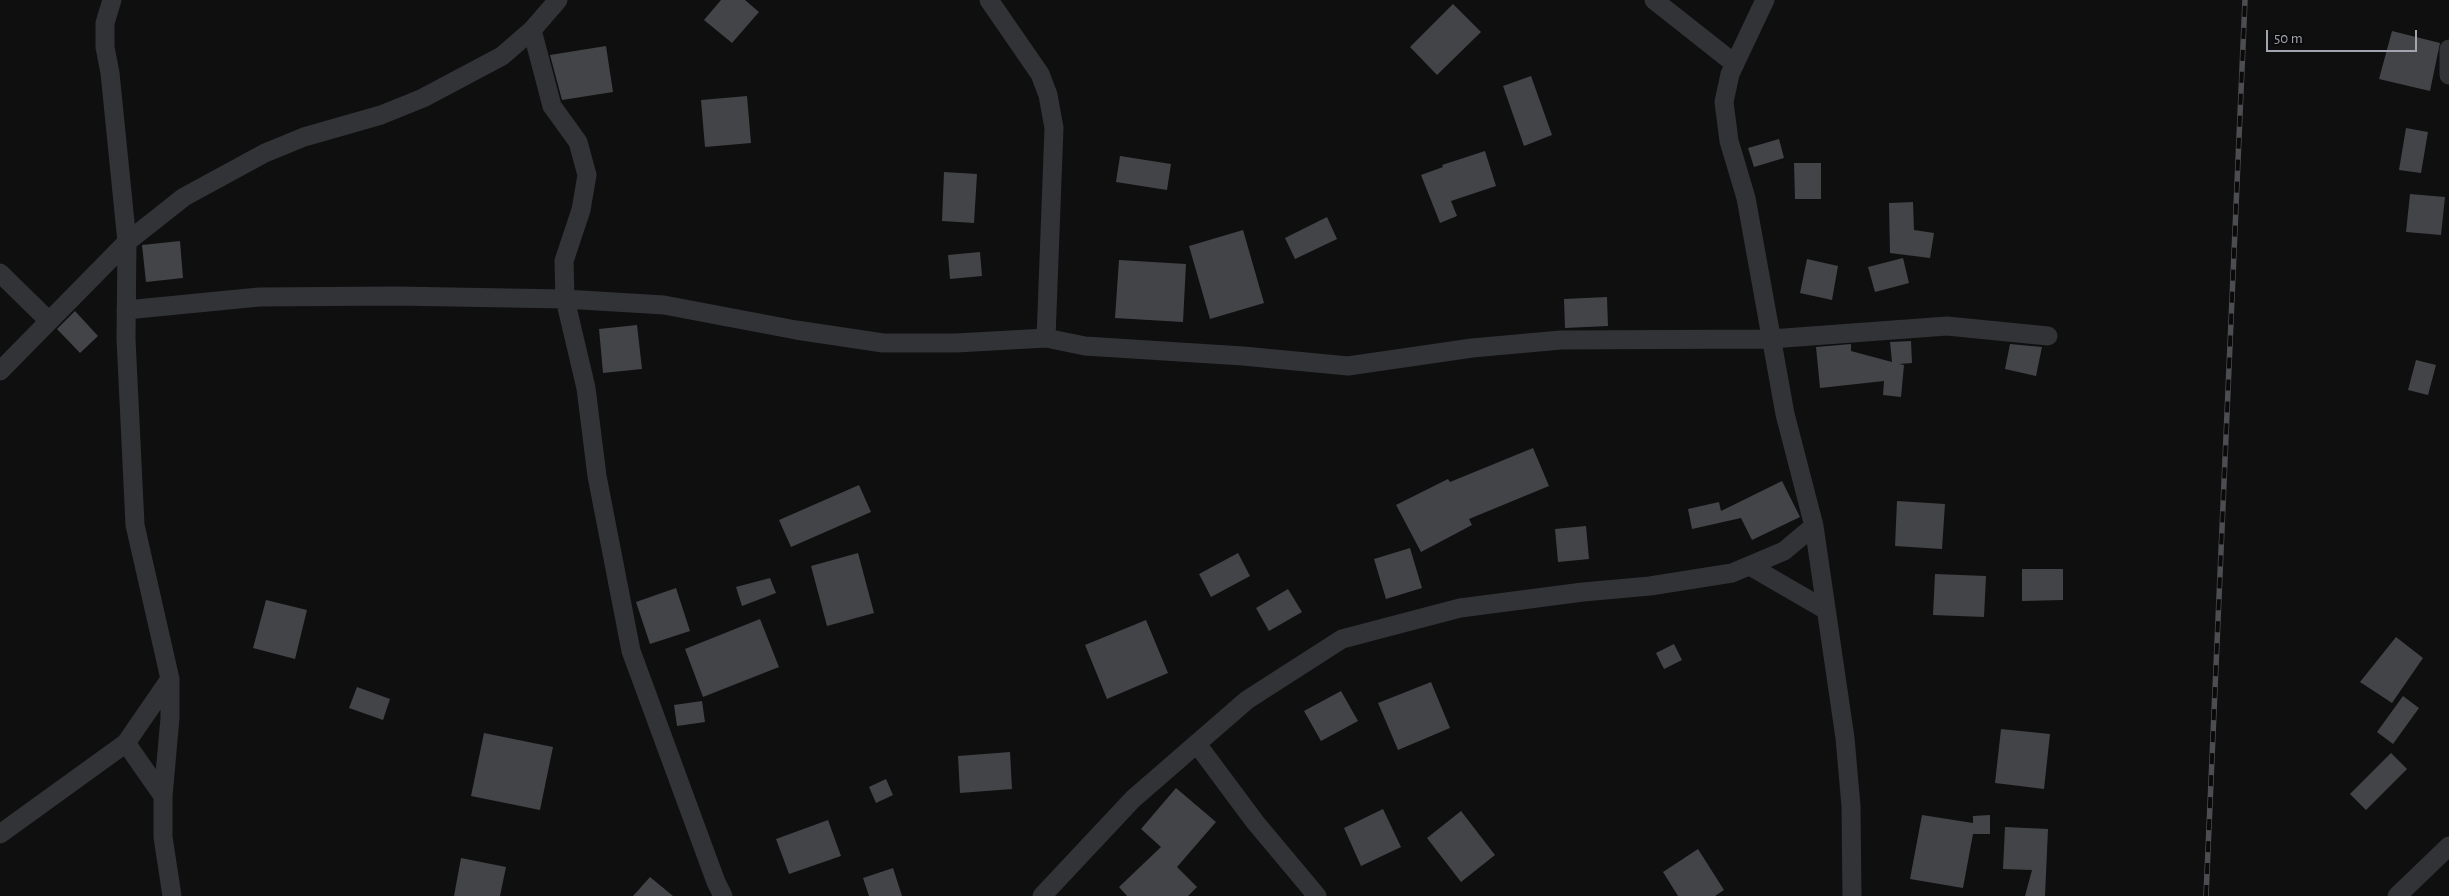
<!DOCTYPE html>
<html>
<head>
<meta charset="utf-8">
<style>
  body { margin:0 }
  #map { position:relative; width:2449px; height:896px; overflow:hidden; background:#0f0f10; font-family:"Alegreya Sans",sans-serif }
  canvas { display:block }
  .scale { position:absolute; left:2266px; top:30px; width:151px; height:22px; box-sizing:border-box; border:2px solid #a1a5af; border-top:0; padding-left:6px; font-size:15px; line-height:18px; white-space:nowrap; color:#a1a5af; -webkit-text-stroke:4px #0a0a0b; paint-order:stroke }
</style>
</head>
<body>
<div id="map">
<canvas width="2449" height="896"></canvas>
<div class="scale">50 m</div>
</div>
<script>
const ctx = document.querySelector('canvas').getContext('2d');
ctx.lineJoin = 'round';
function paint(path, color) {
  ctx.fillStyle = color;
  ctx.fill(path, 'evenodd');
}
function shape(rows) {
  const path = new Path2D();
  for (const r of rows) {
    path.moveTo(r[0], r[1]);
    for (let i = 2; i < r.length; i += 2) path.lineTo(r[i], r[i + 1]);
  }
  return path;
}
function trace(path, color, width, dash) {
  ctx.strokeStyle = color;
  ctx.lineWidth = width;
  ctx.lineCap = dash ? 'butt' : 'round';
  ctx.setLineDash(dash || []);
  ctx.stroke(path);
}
paint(shape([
  [721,0,745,0,759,12,732,43,704,20],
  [1453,4,1481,32,1437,75,1410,47],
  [2392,31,2440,43,2430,91,2379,79],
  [606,46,613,92,562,100,550,55],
  [1531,76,1552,135,1524,146,1503,86],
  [747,96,751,143,705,147,701,100],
  [2406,128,2428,132,2421,173,2399,170],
  [1779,139,1784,158,1754,167,1748,148],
  [1485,151,1496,186,1451,201,1457,216,1440,223,1421,175,1443,167,1442,165],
  [1120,156,1171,164,1167,190,1116,182],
  [1794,163,1821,163,1821,199,1795,199],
  [944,172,977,174,974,223,942,221],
  [2410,194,2445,197,2441,235,2406,232],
  [1913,202,1914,230,1934,233,1930,258,1890,253,1889,203],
  [1327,217,1337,239,1295,259,1285,238],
  [1243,230,1264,303,1210,319,1189,246],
  [180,241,183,278,146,282,142,245],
  [980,252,982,276,950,279,948,255],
  [1903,258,1909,283,1875,292,1868,267],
  [1807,259,1838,266,1832,300,1800,293],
  [1119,260,1186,264,1183,322,1115,318],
  [1607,297,1608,326,1565,328,1564,299],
  [75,311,98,336,80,353,57,329],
  [637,325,642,369,603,373,599,329],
  [1911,341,1912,363,1899,364,1904,365,1901,397,1883,395,1884,381,1820,388,1816,347,1851,344,1851,351,1892,362,1890,342],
  [2010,344,2042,347,2036,376,2005,369],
  [2416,360,2436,365,2428,395,2408,390],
  [1533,448,1549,486,1469,519,1472,525,1421,552,1396,505,1448,479,1450,482],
  [1782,481,1800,517,1752,540,1741,518,1692,529,1688,509,1719,502,1721,511],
  [859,485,871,512,791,547,779,520],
  [1897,501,1945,504,1942,549,1895,546],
  [1586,526,1589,559,1558,562,1555,529],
  [1410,548,1422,588,1386,599,1374,559],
  [858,553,874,613,827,626,811,566],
  [1238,553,1250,576,1211,597,1199,574],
  [2022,569,2063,569,2063,600,2022,601],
  [1935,574,1986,576,1984,617,1933,615],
  [770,578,776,593,742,606,736,587],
  [676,588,690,631,650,644,636,602],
  [1288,589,1302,612,1269,631,1256,608],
  [266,600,307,610,295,659,253,648],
  [760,619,779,667,703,697,685,649],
  [1146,620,1168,673,1107,699,1085,645],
  [2396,637,2423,658,2392,703,2360,682],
  [1674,644,1682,660,1664,669,1656,653],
  [1431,682,1450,728,1398,750,1378,703],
  [357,687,390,699,383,720,349,708],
  [1341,691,1358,721,1321,741,1304,711],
  [2403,696,2419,708,2393,744,2377,732],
  [702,701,705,722,677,726,674,705],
  [2001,729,2050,734,2044,789,1995,783],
  [484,733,553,747,540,810,471,796],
  [1010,752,1012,789,960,793,958,756],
  [2391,753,2407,769,2366,810,2350,794],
  [886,779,893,795,876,803,869,787],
  [1176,788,1216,822,1177,867,1197,887,1188,896,1127,896,1119,887,1161,847,1141,829],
  [1383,809,1401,847,1361,866,1344,828],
  [1461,811,1495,855,1461,882,1427,838],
  [1922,815,1973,823,1973,816,1990,815,1990,834,1973,834,1963,888,1910,879],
  [828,820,841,856,789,874,776,839],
  [2005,827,2048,829,2045,896,2025,896,2032,870,2003,869],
  [1698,849,1724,890,1715,896,1678,896,1663,872],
  [461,858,506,867,500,896,454,896],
  [893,868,902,896,869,896,863,878],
  [650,877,673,896,633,896]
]), '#434448');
trace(shape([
  [112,0,105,23,105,47,110,73,127,242,126,339,135,525,170,679,170,718,163,796,163,837,172,896],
  [989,0,1040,74,1048,95,1054,128,1046,338],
  [1654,0,1735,64],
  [1765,0,1730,74,1724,102,1729,141,1746,198,1785,414,1814,526,1845,738,1851,806,1852,896],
  [532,30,552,106,578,142,587,175,581,210,564,261,565,299,586,388,597,476,631,651,716,882,723,896],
  [2449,49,2449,75],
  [0,273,49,321],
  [126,310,259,297,396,296,565,299,664,305,796,330,883,343,956,343,1046,338,1085,346,1243,356,1348,366,1472,348,1561,340,1771,339,1947,326,2048,336],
  [0,371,127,242,184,197,265,153,304,137,381,115,423,98,502,56,532,30,558,0],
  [1750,566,1826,610],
  [126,743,163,796],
  [1197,744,1255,822,1317,896],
  [0,834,126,743,170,679],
  [1042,896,1133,799,1247,700,1342,639,1460,608,1583,592,1650,586,1732,573,1784,551,1814,526],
  [2397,896,2449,846]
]), '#323337', 19);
const rail = shape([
  [2206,896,2245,0]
]);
trace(rail, '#4b4d51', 5.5);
trace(rail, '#0a0a0b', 4, [11]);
</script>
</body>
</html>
